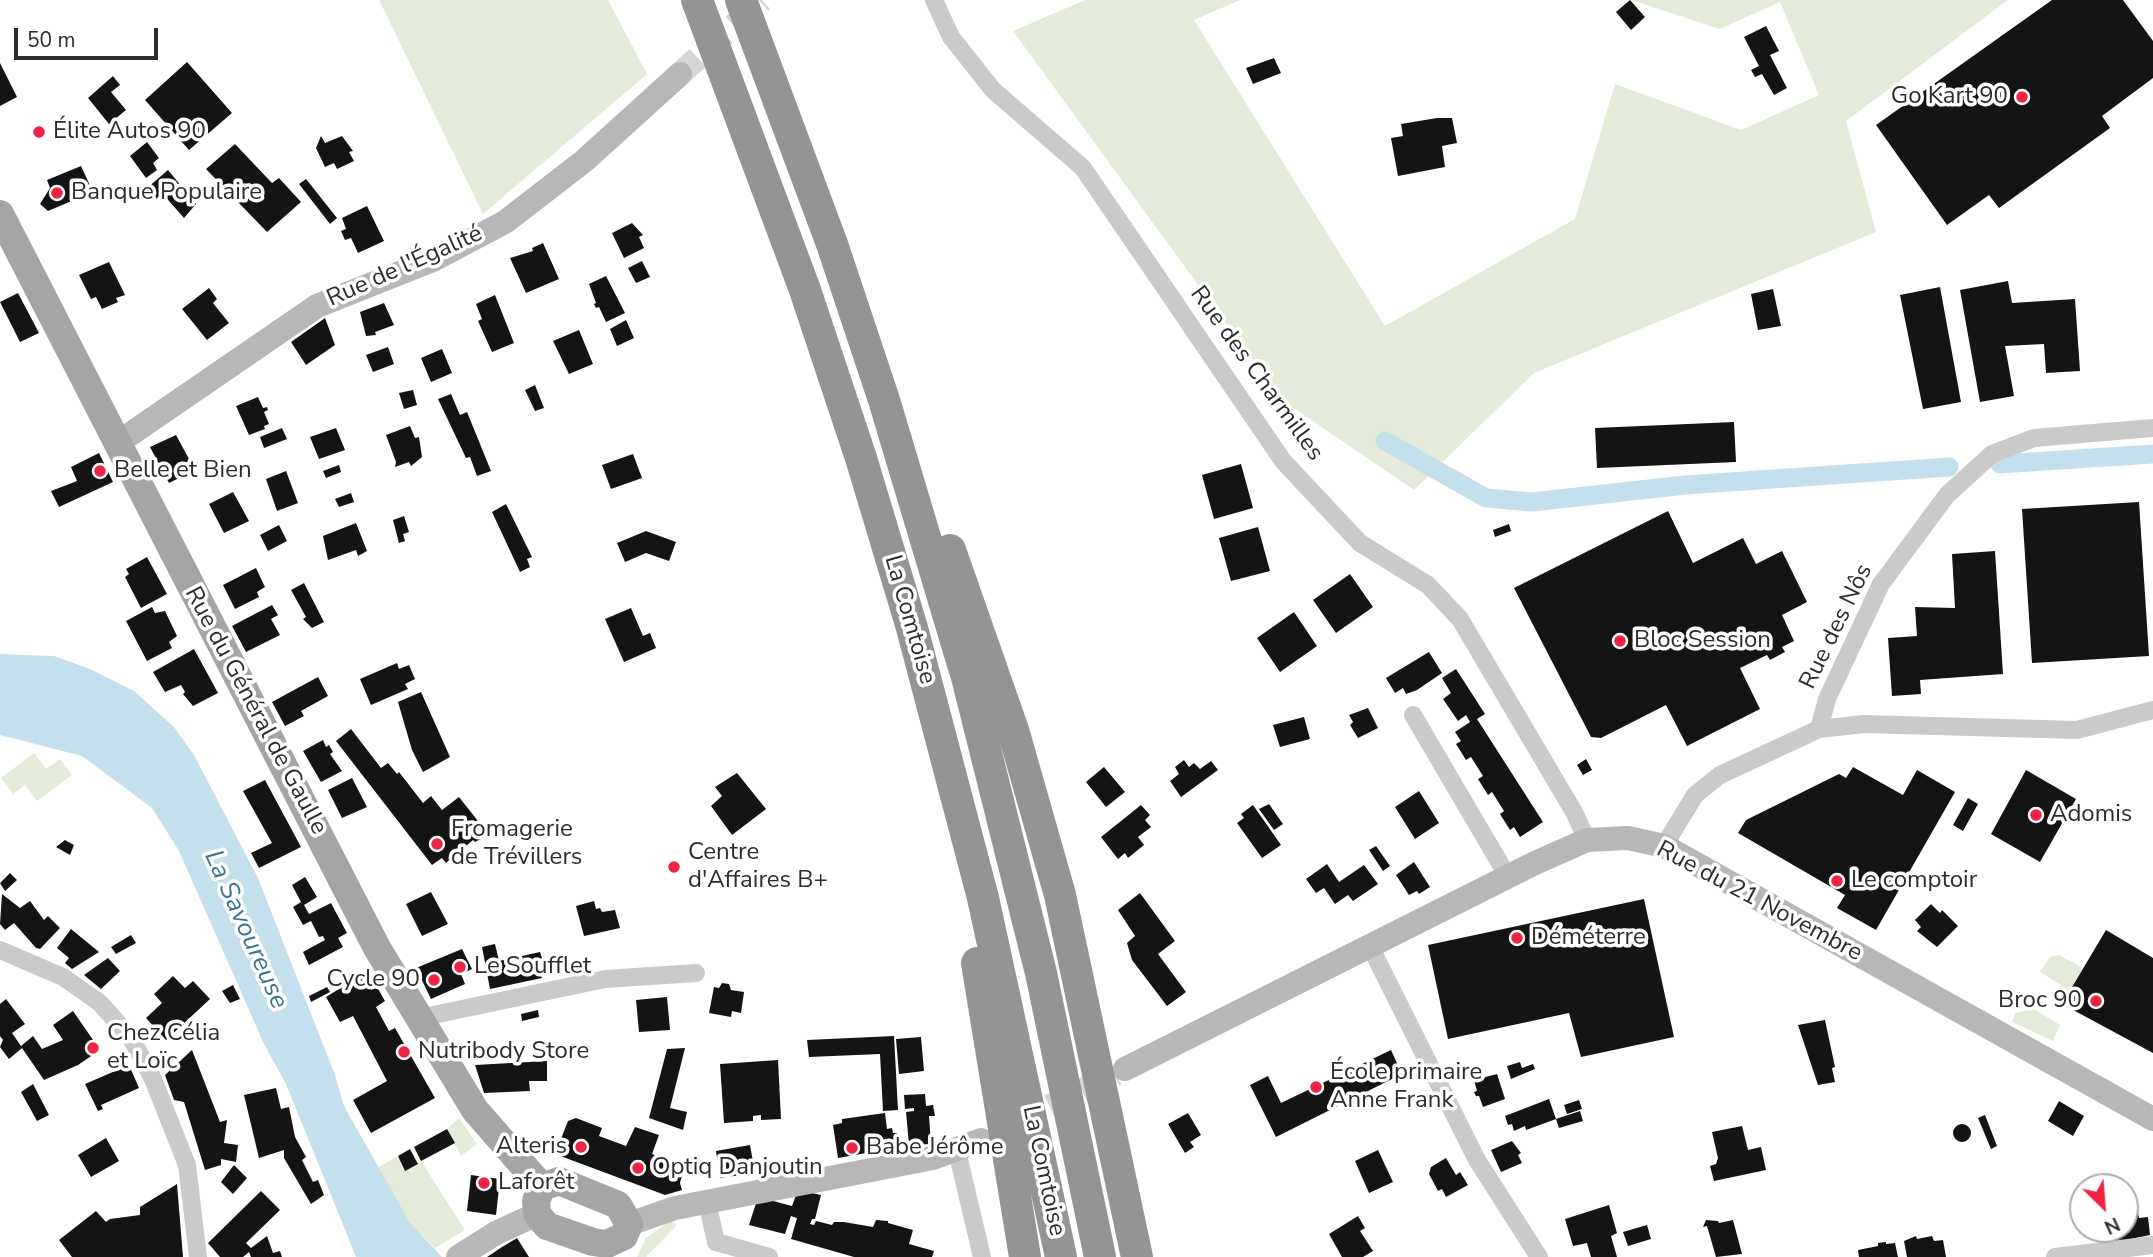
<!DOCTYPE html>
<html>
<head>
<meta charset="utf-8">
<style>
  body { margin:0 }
  #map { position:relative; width:2153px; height:1257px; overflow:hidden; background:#fff; font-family:"Nunito Sans",sans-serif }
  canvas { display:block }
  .north { position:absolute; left:2069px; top:1173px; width:70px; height:70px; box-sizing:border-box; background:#fff; border:2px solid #ababab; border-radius:50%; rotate:155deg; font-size:19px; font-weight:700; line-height:28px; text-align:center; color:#2d2d2d }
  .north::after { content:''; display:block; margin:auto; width:24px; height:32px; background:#ef2442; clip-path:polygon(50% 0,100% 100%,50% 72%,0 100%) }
  .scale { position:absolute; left:14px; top:28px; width:144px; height:32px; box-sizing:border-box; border:4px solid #2d2d2d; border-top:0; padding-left:9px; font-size:21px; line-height:24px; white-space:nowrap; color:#2d2d2d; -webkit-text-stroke:5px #fff; paint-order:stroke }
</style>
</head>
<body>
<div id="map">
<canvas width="2153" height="1257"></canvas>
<div class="north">N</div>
<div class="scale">50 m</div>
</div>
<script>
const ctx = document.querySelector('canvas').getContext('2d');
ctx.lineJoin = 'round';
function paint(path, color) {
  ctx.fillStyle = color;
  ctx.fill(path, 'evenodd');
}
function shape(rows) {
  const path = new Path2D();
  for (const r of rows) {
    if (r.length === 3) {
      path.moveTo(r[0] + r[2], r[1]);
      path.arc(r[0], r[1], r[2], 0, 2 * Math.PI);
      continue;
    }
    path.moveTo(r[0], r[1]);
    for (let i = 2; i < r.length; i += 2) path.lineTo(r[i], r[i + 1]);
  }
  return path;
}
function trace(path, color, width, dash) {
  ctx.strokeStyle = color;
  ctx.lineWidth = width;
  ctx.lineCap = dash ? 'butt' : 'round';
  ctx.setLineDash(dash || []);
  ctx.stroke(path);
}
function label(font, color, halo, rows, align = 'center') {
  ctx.font = font + ' "Nunito Sans",sans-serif';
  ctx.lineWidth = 7;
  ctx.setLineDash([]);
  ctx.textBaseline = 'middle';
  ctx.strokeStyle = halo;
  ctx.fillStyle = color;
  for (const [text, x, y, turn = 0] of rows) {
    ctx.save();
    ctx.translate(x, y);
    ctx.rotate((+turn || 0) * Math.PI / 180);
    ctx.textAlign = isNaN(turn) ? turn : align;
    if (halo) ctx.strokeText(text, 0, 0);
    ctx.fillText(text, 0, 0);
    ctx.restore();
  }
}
paint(shape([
  [379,0,608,0,647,74,483,214],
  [1085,0,1240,0,1194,20,1385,326,1575,219,1615,84,1741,130,1819,95,1780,2,1720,29,1631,0,2008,0,1846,121,1876,232,1534,373,1414,490,1282,400,1013,31],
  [34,753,46,769,60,759,72,775,37,801,25,785,13,794,1,778],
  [2059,955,2083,968,2064,1001,2054,996,2061,985,2040,972,2050,957],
  [2034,1009,2060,1025,2053,1041,2012,1022,2015,1013],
  [459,1118,477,1144,461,1156,447,1129],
  [398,1156,405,1171,421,1161,465,1230,435,1248,409,1221,377,1168],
  [672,1219,676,1226,646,1257,637,1257,646,1238]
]), '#e4ecd9');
paint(shape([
  [0,654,54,656,90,669,134,691,174,727,194,755,258,878,335,1075,344,1106,409,1221,442,1257,356,1257,286,1084,264,1044,179,851,152,808,82,756,0,735]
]), '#c4e0ed');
trace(shape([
  [1385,441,1486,498,1532,502,1685,485,1949,467],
  [2000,464,2153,454]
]), '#c4e0ed', 19);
paint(shape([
  [1630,0,1645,17,1631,30,1616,12],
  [2052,0,2123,0,2153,41,2153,78,2102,116,2110,128,1999,208,1989,195,1947,225,1876,125],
  [1766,26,1779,51,1770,55,1787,88,1774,95,1762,74,1755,77,1751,70,1759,66,1744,37],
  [1274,58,1281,73,1253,84,1246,68],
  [187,62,232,113,189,150,145,100],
  [0,63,17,97,0,106],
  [113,76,120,85,111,92,126,110,109,124,88,98],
  [1437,118,1452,118,1457,143,1442,146,1445,167,1398,176,1391,138,1403,136,1401,124],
  [321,136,325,143,342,136,353,151,349,152,354,161,337,169,334,163,325,167,316,148],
  [147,142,159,158,153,163,157,170,146,178,130,156],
  [235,144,272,183,279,178,301,202,267,232,206,169],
  [81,166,93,192,48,211,40,204,50,188,47,180],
  [168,170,196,204,184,218,162,193,156,199,147,188],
  [306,179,337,218,330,224,299,184],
  [367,206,384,241,358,253,351,238,345,240,341,231,346,229,342,218],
  [632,223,643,235,639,237,644,248,624,258,612,233],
  [543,243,559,279,526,293,510,258,533,251,532,248],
  [642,261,650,277,636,283,628,268],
  [109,262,125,295,116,298,118,302,102,309,96,297,91,299,79,275],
  [606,276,625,313,606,322,599,307,596,308,594,304,596,303,589,284],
  [2008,281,2012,303,2075,299,2080,371,2046,373,2044,344,2005,346,2014,396,1980,402,1960,290],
  [1940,287,1961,402,1923,409,1900,295],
  [209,288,217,299,213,303,229,323,207,340,182,309],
  [1773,289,1781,326,1758,330,1751,294],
  [18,293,39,333,20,342,0,302],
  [495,295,514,343,492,352,478,321,482,319,476,304],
  [384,303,394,325,375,332,376,335,366,336,360,312],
  [325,318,335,345,306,365,291,342],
  [626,320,634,338,617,346,610,329],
  [579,330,593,364,569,374,553,341],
  [388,347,394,364,373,372,366,355],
  [442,349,452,373,431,382,421,358],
  [535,385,544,408,535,411,525,390],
  [413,390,417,405,404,409,399,393],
  [451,394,460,415,467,412,491,471,477,476,470,457,466,458,438,399],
  [258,397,263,408,267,407,268,410,264,412,269,424,264,426,265,429,249,435,236,406],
  [1734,422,1736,462,1597,468,1595,428],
  [410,426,415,438,419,437,422,457,411,466,409,462,395,467,396,462,386,435],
  [282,428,287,439,264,448,260,437],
  [336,428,345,450,319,459,310,437],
  [176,435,195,470,169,483,150,447],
  [99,453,113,482,59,507,51,491,77,481,71,467],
  [633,454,642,478,611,489,602,465],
  [1241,464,1253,508,1214,519,1202,475],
  [339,465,341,472,326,478,323,471],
  [286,471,298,503,277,511,266,479],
  [233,492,249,521,224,533,209,504],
  [351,493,354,502,339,507,335,499],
  [2139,502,2149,656,2032,663,2022,509],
  [506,504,532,557,527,559,530,567,520,572,492,512],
  [1668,511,1693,563,1743,538,1756,564,1782,551,1807,602,1782,615,1794,641,1782,647,1785,652,1770,660,1767,655,1740,668,1760,709,1687,746,1666,705,1601,738,1591,737,1514,588],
  [404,516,409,532,403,534,405,541,399,543,393,520],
  [356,523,367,551,358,556,356,550,328,560,323,536],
  [1509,524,1511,531,1495,537,1493,530],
  [279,525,287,541,268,551,260,535],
  [1258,527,1270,571,1231,581,1219,538],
  [646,531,676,542,669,561,646,553,625,562,617,543],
  [1995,551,2003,674,1920,680,1921,694,1892,696,1888,638,1917,636,1915,607,1955,608,1952,554],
  [147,557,167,594,141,608,125,577,129,574,126,569],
  [256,568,265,587,257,592,259,597,235,609,223,585],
  [1350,574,1373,607,1336,633,1313,600],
  [304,583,324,622,312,628,303,619,306,617,291,590],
  [272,605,278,615,271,619,280,635,246,652,232,626],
  [152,607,155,613,165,611,177,636,169,642,172,648,147,661,126,621],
  [631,608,643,636,650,633,656,648,624,662,605,619],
  [1294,612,1317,646,1280,672,1257,638],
  [194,649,218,693,193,706,183,694,185,692,181,685,165,692,153,672],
  [1429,652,1442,673,1417,690,1406,694,1403,688,1395,693,1386,678],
  [397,663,399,669,409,665,415,679,405,684,408,689,371,705,360,679],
  [1456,669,1485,714,1477,719,1543,822,1520,837,1514,827,1510,830,1500,814,1504,811,1492,792,1488,795,1478,779,1483,776,1471,757,1466,760,1456,744,1461,741,1455,732,1470,722,1466,715,1458,721,1443,699,1451,693,1442,678],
  [318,677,328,696,301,711,304,716,285,726,272,702],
  [421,692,450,757,423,772,412,750,398,702],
  [1368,708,1378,728,1358,738,1350,725,1353,722,1349,715],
  [1304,717,1310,739,1280,747,1273,725],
  [351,729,381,768,388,763,397,774,399,772,423,803,431,796,442,810,459,797,489,835,475,842,473,840,446,863,442,858,432,865,336,741],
  [323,740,326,747,329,745,333,752,330,754,342,771,321,782,303,751],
  [1586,759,1592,770,1583,775,1577,765],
  [1184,760,1189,767,1194,763,1200,769,1211,761,1218,770,1181,797,1170,781,1179,774,1175,767],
  [1104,767,1125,792,1106,807,1086,782],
  [1853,767,1903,795,1917,770,1955,792,1876,930,1837,908,1845,895,1738,833,1746,820,1839,774,1846,778],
  [2026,770,2076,799,2040,862,1991,834],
  [737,773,766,809,732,835,711,806,722,796,715,787],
  [352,778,367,807,342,818,328,790],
  [265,780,301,847,259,868,251,853,272,843,243,791],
  [1419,791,1439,823,1415,839,1395,807],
  [1968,798,1978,804,1963,831,1953,825],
  [1269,804,1283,824,1274,830,1259,809],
  [1141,805,1150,815,1145,820,1151,827,1138,837,1144,845,1128,858,1125,853,1118,859,1101,837],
  [1253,805,1281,845,1262,858,1237,823,1244,818,1241,814],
  [65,840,74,845,70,855,56,847],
  [1376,846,1390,866,1383,871,1369,850],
  [1414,862,1430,887,1419,894,1417,891,1409,895,1396,875],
  [1327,864,1339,882,1364,865,1378,884,1353,901,1348,895,1335,904,1324,888,1316,893,1306,879],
  [10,873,17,880,5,891,0,883],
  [305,877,317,897,304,905,309,914,331,903,347,933,338,938,343,947,309,965,303,952,325,940,323,936,319,937,311,921,303,925,293,907,301,902,292,885],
  [431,892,448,924,422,936,406,904],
  [1140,893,1175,941,1158,954,1186,992,1167,1006,1132,960,1127,943,1135,936,1118,910],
  [2,894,20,908,30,901,44,920,48,916,60,928,40,949,36,948,14,923,5,930,0,924],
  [1644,899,1674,1037,1581,1057,1569,1013,1448,1039,1428,945],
  [594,901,596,909,600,908,602,912,615,910,620,928,584,936,576,906],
  [1931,904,1940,913,1942,910,1958,926,1937,947,1917,931,1921,927,1915,920],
  [71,929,99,952,72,969,65,963,69,958,57,948],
  [2106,930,2153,958,2153,1053,2062,1004],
  [131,935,136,943,116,954,111,947],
  [495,944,499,961,540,952,544,964,539,965,542,978,490,989,482,947],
  [462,949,472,969,461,974,465,984,431,999,416,968],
  [108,958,120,971,101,989,84,975],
  [368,971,385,1001,376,1007,389,1031,395,1028,435,1098,371,1133,353,1100,387,1081,353,1016,340,1022,326,997],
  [173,976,185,988,193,981,210,999,166,1040,146,1018,162,1003,154,994],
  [722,983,729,984,731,990,744,992,741,1013,732,1011,731,1017,709,1013,714,987,719,988],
  [233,985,240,999,230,1003,222,991],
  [327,987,330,992,311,1002,309,996],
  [667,997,670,1030,639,1032,636,1000],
  [6,999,25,1024,12,1033,21,1046,33,1036,42,1049,63,1040,53,1025,73,1011,100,1050,78,1065,44,1080,22,1048,9,1059,0,1047,3,1040,0,1036,0,1004],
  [538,1010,539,1017,522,1021,521,1014],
  [1825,1020,1835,1067,1832,1068,1835,1082,1818,1085,1798,1025],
  [894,1036,898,1110,883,1111,880,1054,809,1057,807,1040],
  [921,1037,924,1071,899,1074,896,1039],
  [685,1048,670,1108,687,1112,683,1130,649,1118,667,1049],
  [192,1050,220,1122,227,1120,224,1143,238,1145,236,1162,221,1159,221,1165,205,1170,184,1102,174,1100,165,1075],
  [1391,1050,1402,1074,1276,1137,1250,1085,1268,1076,1281,1103],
  [778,1060,781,1119,761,1120,761,1115,753,1116,753,1121,724,1123,720,1064],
  [547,1061,547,1081,529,1081,530,1091,484,1093,475,1065],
  [1520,1062,1522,1068,1533,1064,1535,1069,1511,1079,1507,1066],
  [129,1065,139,1088,101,1105,103,1109,98,1111,85,1084],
  [1497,1074,1505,1099,1483,1107,1479,1096,1476,1096,1474,1092,1477,1091,1474,1080],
  [33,1084,49,1115,37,1121,21,1092],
  [276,1088,281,1109,289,1107,295,1137,306,1157,302,1160,313,1182,318,1180,324,1195,311,1204,284,1158,284,1150,259,1158,244,1095],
  [925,1094,926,1106,933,1105,935,1116,929,1116,931,1144,909,1145,906,1112,914,1111,914,1108,905,1109,904,1095],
  [1549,1099,1556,1119,1526,1130,1525,1126,1514,1131,1512,1124,1508,1125,1505,1116],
  [1579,1100,1582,1109,1567,1114,1564,1105],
  [2059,1101,2084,1116,2073,1136,2048,1121],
  [1580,1111,1583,1121,1559,1128,1556,1119],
  [885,1113,887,1129,892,1128,893,1133,897,1133,900,1147,838,1158,833,1125,842,1123,842,1119],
  [1188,1113,1201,1135,1190,1142,1194,1147,1185,1153,1168,1124],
  [1985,1115,1997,1146,1991,1149,1978,1118],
  [576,1118,602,1128,599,1136,626,1146,635,1127,659,1135,652,1154,684,1168,680,1183,682,1190,665,1195,555,1154,568,1121],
  [1962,1133,9],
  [1742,1126,1748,1150,1761,1147,1766,1170,1714,1181,1710,1166,1716,1164,1718,1158,1712,1132],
  [447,1129,455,1143,421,1161,414,1147],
  [106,1138,119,1161,91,1177,78,1155],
  [1512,1141,1521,1153,1518,1155,1522,1163,1501,1172,1491,1150],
  [750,1145,755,1173,720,1178,716,1151],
  [410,1149,418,1164,405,1171,398,1156],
  [1378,1150,1393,1182,1369,1193,1355,1161],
  [1446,1158,1456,1175,1460,1172,1468,1185,1446,1197,1442,1189,1438,1191,1429,1174,1431,1167],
  [234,1165,247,1178,233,1194,221,1182],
  [471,1175,500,1179,496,1215,467,1211],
  [177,1184,183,1257,72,1257,59,1240,96,1211,106,1222,110,1219,140,1215,140,1207],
  [798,1190,821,1195,815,1219,812,1219,810,1224,814,1225,816,1221,832,1225,834,1222,844,1222,873,1227,876,1220,888,1221,888,1223,913,1230,909,1244,934,1251,932,1257,854,1257,791,1239,797,1218,791,1216,785,1234,749,1225,758,1197,792,1206],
  [261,1191,280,1210,246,1243,251,1248,267,1236,273,1253,280,1251,282,1257,251,1257,249,1252,243,1257,220,1257,208,1243],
  [1609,1205,1617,1233,1611,1236,1617,1257,1591,1257,1587,1243,1573,1246,1565,1219],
  [2138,1213,2139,1218,2148,1217,2150,1235,2116,1242,2116,1237,2111,1237,2110,1229,2125,1229,2125,1215],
  [1358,1216,1365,1228,1360,1231,1373,1251,1363,1257,1342,1257,1329,1234],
  [1706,1220,1718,1221,1719,1223,1733,1220,1742,1254,1716,1257,1707,1226,1703,1227],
  [1647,1225,1651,1239,1628,1246,1623,1232],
  [1916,1236,1917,1239,1932,1236,1934,1241,1943,1240,1946,1257,1907,1257,1904,1241],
  [517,1238,529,1257,487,1257,502,1247],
  [1886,1242,1886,1244,1895,1243,1898,1257,1859,1257,1858,1250,1878,1246,1878,1243]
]), '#141414');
trace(shape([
  [680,74,762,0],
  [1017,1122,1116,1074]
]), '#d5d5d5', 24, [24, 12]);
trace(shape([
  [934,0,951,37,993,90,1083,168,1283,461,1360,543,1428,585,1460,619,1574,812,1587,840],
  [1413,715,1508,877],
  [1819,729,1827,699,1881,584,1947,495,1992,454,2034,438,2153,428],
  [1664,846,1695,795,1720,775,1819,729,1863,724,2077,730,2153,710],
  [1371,948,1477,1160,1539,1257],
  [0,950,63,977,100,1003,131,1038,153,1079,187,1165,198,1257],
  [419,1018,605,979,696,973],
  [957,1151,982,1257],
  [707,1202,716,1242,769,1257],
  [2055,1257,2153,1245]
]), '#cacaca', 18);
trace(shape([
  [116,444,317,306,435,259,505,222,584,161,680,74],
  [1125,1069,1535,863,1587,840,1628,838,1664,846,2153,1119],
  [629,1224,675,1208,933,1158,981,1140],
  [458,1257,496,1233,537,1214]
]), '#b7b7b7', 24);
trace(shape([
  [0,214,377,948,475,1110,542,1187],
  [559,1181,618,1205,629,1224,624,1236,607,1244,593,1242,547,1226,537,1214,536,1201,542,1187,559,1181]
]), '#a5a5a5', 28);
trace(shape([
  [697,0,805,290,861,458,912,628,983,898,1061,1257],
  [741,0,832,244,884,400,968,681,1041,973,1100,1257],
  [950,550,1013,730,1060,895,1137,1257],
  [977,963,1025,1257]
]), '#949494', 32);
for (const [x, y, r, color] of [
  [2022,97,7,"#ef2442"],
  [39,132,7,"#ef2442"],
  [57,193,7,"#ef2442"],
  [100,471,7,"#ef2442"],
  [1620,641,7,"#ef2442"],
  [2036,815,7,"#ef2442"],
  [437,844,7,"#ef2442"],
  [674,867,7,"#ef2442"],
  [1837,881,7,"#ef2442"],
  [1517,938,7,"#ef2442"],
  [460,967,7,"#ef2442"],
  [434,980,7,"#ef2442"],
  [2096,1001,7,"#ef2442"],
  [93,1048,7,"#ef2442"],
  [404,1052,7,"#ef2442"],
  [1316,1087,7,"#ef2442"],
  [581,1147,7,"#ef2442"],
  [852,1148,7,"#ef2442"],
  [638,1168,7,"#ef2442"],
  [484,1183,7,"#ef2442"]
]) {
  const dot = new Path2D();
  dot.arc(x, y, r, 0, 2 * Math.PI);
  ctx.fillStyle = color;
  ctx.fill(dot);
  trace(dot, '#fff', 2.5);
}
label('24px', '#2d2d2d', '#fff', [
  ["Go Kart 90",2008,97,"right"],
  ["Élite Autos 90",53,132],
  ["Banque Populaire",71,193],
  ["Belle et Bien",114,471],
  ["Bloc Session",1634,641],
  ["Adomis",2050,815],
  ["Fromagerie",451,830],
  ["de Trévillers",451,858],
  ["Centre",688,853],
  ["d'Affaires B+",688,881],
  ["Le comptoir",1851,881],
  ["Déméterre",1531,938],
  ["Le Soufflet",474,967],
  ["Cycle 90",420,980,"right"],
  ["Broc 90",2082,1001,"right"],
  ["Chez Célia",107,1034],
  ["et Loïc",107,1062],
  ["Nutribody Store",418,1052],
  ["École primaire",1330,1073],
  ["Anne Frank",1330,1101],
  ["Alteris",567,1147,"right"],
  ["Babe Jérôme",866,1148],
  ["Optiq Danjoutin",652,1168],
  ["Laforêt",498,1183]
], 'left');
label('24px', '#2d2d2d', '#fff', [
  ["Rue de l'Égalité",405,267,-24],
  ["Rue des Charmilles",1256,374,54],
  ["La Comtoise",909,620,74],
  ["Rue des Nôs",1837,627,-64],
  ["Rue du Général de Gaulle",255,711,62],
  ["Rue du 21 Novembre",1759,902,28],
  ["La Comtoise",1043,1171,78]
]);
label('italic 26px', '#377693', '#fff', [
  ["La Savoureuse",245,930,66]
]);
</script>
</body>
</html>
